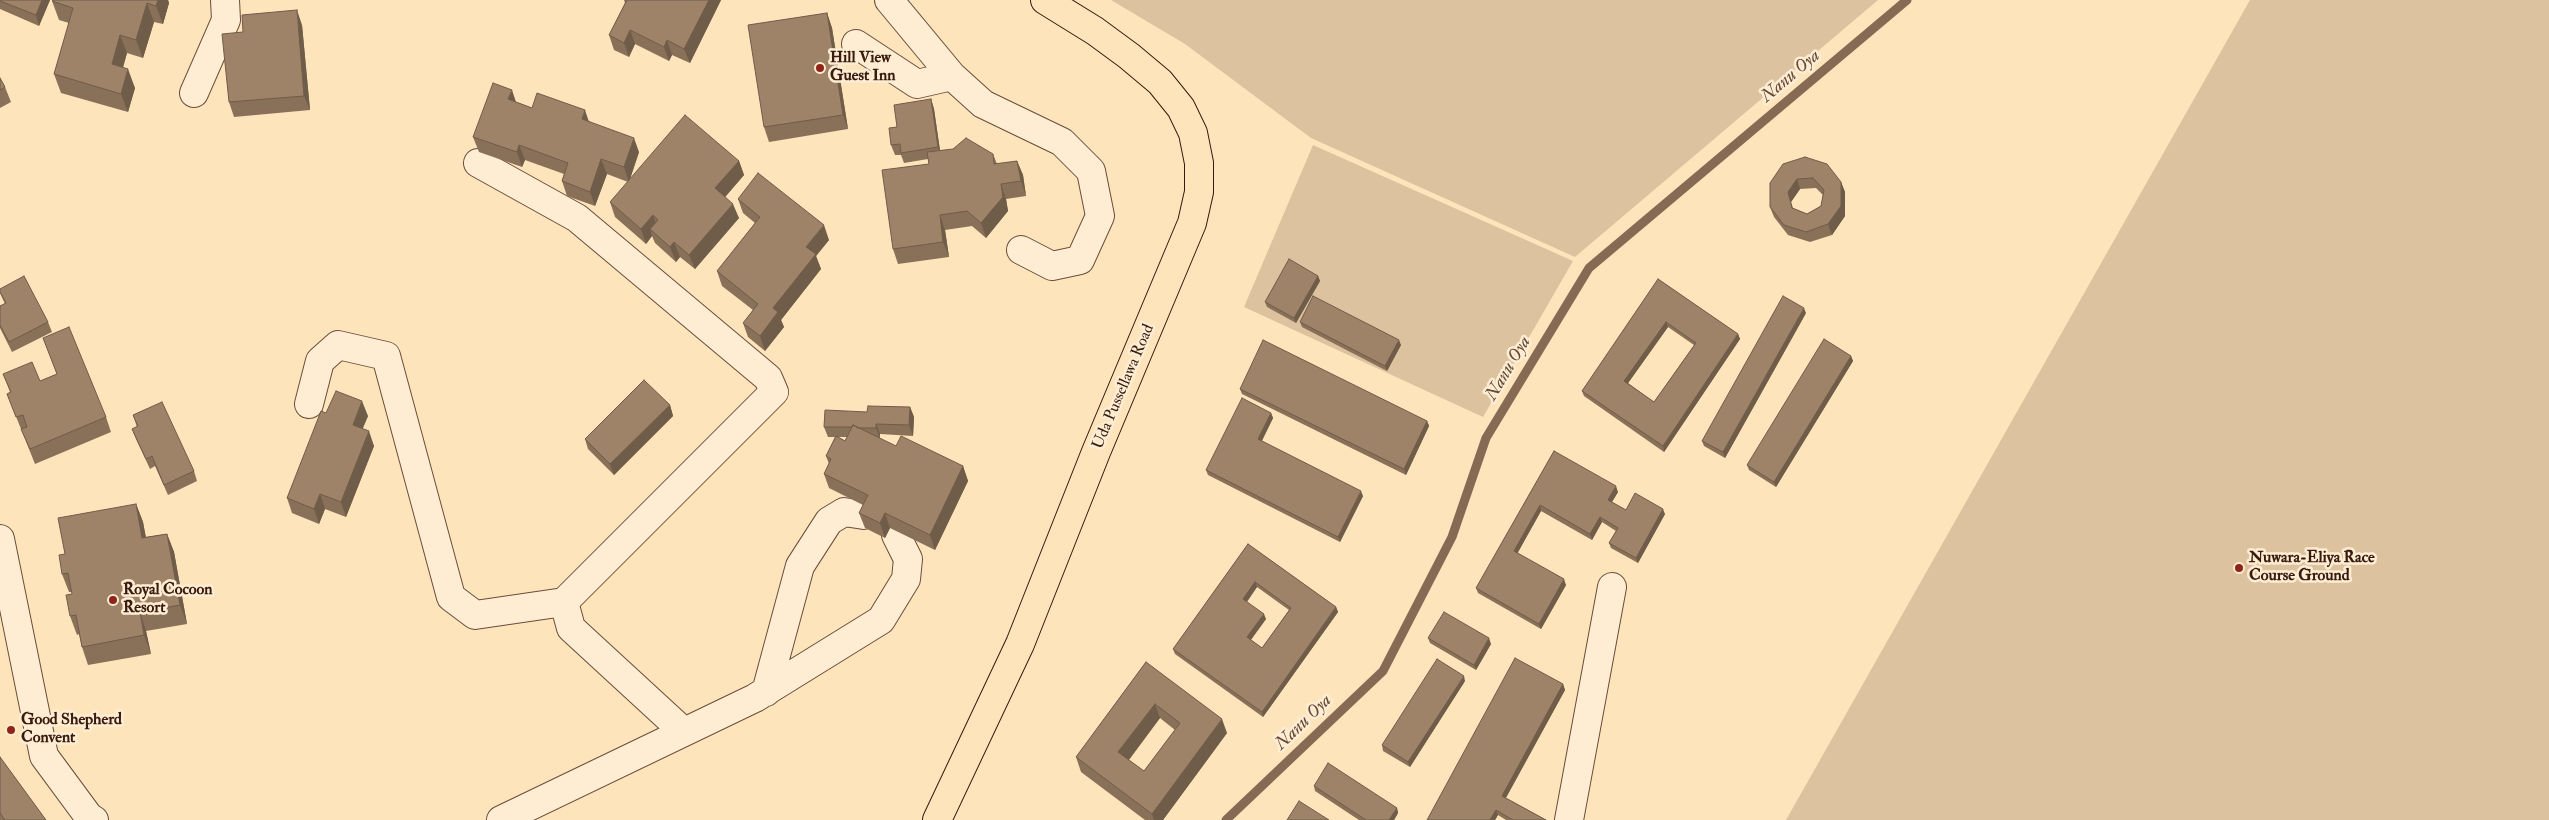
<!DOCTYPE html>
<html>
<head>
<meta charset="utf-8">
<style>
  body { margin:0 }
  canvas { display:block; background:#fee4bb }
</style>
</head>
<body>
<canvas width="2549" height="820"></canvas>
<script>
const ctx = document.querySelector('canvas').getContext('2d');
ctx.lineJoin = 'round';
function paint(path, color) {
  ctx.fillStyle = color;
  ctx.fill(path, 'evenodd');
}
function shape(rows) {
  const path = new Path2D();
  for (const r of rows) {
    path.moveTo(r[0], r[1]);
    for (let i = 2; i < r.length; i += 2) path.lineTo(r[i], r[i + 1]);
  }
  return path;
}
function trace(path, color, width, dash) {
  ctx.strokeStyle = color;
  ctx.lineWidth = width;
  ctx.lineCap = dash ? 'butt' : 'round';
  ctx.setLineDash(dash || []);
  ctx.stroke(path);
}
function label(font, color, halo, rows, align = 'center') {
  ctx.font = font + ' "IM FELL Double Pica",serif';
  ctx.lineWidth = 5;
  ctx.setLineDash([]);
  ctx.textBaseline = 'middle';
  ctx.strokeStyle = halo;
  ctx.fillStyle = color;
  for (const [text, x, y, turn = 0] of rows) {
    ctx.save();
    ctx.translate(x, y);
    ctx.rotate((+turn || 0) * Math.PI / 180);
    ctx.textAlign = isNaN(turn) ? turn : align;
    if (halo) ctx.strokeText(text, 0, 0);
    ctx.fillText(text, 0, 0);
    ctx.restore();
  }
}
paint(shape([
  [1111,0,1878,0,1575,257,1311,138,1185,44],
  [2250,0,2549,0,2549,820,1786,820],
  [1313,145,1573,261,1483,417,1244,307]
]), '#dcc29e');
trace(shape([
  [1226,820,1383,671,1452,537,1486,438,1589,268,1907,0]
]), '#876a53', 9);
const minor = shape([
  [889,0,952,76,983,104,1062,142,1091,171,1100,216,1080,260,1052,266,1021,250],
  [856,44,917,84,952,76],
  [194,93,226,20,225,0],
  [478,163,577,218,768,378,774,392,564,602,571,628,684,732],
  [309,404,320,361,338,345,386,356,451,597,475,615,564,602],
  [0,539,44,756,89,817,94,820],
  [766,692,800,566,829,521,844,512,864,515],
  [501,820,755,698,881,620,906,579,908,559,896,535],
  [1569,820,1612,587]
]);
const major = shape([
  [937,820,1020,644,1096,452,1192,223,1199,192,1199,163,1193,133,1181,108,1160,82,1129,56,1095,31,1045,0]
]);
trace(minor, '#6a4c3a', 30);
trace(major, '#381a0f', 30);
trace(minor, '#feedd3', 28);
trace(major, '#fee4bb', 28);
paint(shape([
  [0,0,50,0,39,26,0,9],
  [53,0,168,0,169,3,163,24,154,22,143,58,127,53,123,68,135,88,128,112,61,93,54,74,69,23,59,20,52,1],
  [624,0,721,0,690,63,672,55,669,61,635,44,629,57,614,50,609,35,625,3],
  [827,13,832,28,848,129,769,142,764,127],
  [302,25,310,110,234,117,229,102],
  [0,78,5,87,11,102,0,108],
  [931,99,934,109,940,150,993,154,997,164,1017,161,1023,175,1026,196,1006,199,1008,211,986,238,972,226,945,230,949,257,898,264,893,249,929,164,928,159,904,163,901,155,895,155,891,145,897,127],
  [516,102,532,108,589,121,639,152,630,179,739,161,744,175,725,197,739,218,695,269,680,257,676,262,655,243,652,236,646,244,615,217,610,202,628,182,607,174,595,206,567,196,562,181,564,174,525,160,522,167,479,152,473,137],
  [1783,164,1841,182,1845,192,1845,216,1832,235,1810,242,1788,235,1774,217,1770,207],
  [1816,188,1823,195,1821,206,1807,214,1793,208,1791,202,1800,189],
  [738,199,829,240,816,256,821,269,781,320,784,327,765,351,748,337,743,323,753,310,722,286,717,271,755,223,743,213],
  [1318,276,1320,281,1296,323,1267,307,1265,302],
  [1658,279,1738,334,1740,339,1664,452,1584,396,1582,391],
  [1668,327,1694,345,1654,402,1628,383],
  [0,289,48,322,52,332,12,352,0,328,0,306,5,304,0,293],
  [1806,313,1725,458,1704,446,1702,441],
  [1300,322,1401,345,1387,371,1302,327],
  [43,338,106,417,111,432,35,464,7,394,10,392,3,374,40,381,57,374],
  [1851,356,1853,361,1776,487,1749,470,1747,465],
  [1240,389,1427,421,1429,426,1406,475,1242,394],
  [670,405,673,416,614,475,588,449,585,439],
  [910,407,914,417,913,436,880,434,880,438,879,438,896,446,963,466,968,481,935,550,890,528,885,538,865,528,859,513,863,505,829,488,824,474,829,464,826,456,835,437,828,437,824,427,867,412],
  [838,437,847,437,845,441],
  [326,413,368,416,362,429,374,446,346,517,325,509,319,524,292,513,287,498],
  [1271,413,1273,418,1262,441,1363,496,1340,542,1208,475,1206,470],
  [133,415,194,471,197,481,168,495,155,466,150,469,136,439,132,429,137,427],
  [1554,451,1618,492,1612,502,1626,510,1665,514,1638,563,1611,548,1609,543,1616,531,1602,522,1592,540,1541,511,1517,553,1566,585,1541,629,1478,593,1476,588],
  [136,504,143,522,146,537,167,534,174,552,187,624,146,631,151,654,88,665,82,647,79,634,77,635,70,616,72,594,72,592,69,592,62,574,65,554],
  [1248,544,1336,607,1338,612,1263,717,1175,654,1173,649],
  [1257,587,1289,610,1262,648,1251,640,1266,619,1247,602],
  [1428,638,1491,644,1476,670,1430,643],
  [1146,662,1227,733,1163,820,1145,820,1081,772,1076,757],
  [1160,718,1175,730,1144,771,1129,760],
  [1465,681,1410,767,1383,751,1382,745],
  [1563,684,1565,690,1506,798,1546,820,1506,820,1498,815,1495,820,1427,820],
  [0,757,46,820,0,820],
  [1314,786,1397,808,1398,813,1394,820,1359,820,1315,791]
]), '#897159');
paint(shape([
  [42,0,50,0,39,26,36,15],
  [158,0,168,0,169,3,163,24,156,6],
  [709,0,721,0,690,63,684,49],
  [147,3,154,22,143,58,136,40],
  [297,10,302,25,310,110,304,96],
  [827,13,832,28,848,129,843,115],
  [630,30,635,44,629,57,624,43],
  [120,35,127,53,118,83,112,64],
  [667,40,672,55,669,61,664,47],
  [128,69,135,88,128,112,121,94],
  [512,90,517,105,508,99],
  [931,99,934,109,941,158,938,147],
  [585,110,590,125,582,119],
  [634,138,639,152,629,182,624,167],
  [519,145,525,160,522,167,517,152],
  [601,159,607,174,595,206,590,192],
  [739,161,744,175,720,203,715,188],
  [1017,161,1023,175,1026,196,1021,181],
  [1797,179,1800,189,1791,202,1796,218,1788,192],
  [1841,182,1845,192,1845,216,1832,235,1828,224],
  [1001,184,1006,199,1008,211,986,238,981,223],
  [733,204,739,218,695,269,689,255],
  [653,215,658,230,650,229,652,236,646,244,641,229],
  [940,215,945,230,949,257,943,242],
  [824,225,829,240,816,256,821,269,781,320,784,327,765,351,760,336,773,308,806,247],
  [674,242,680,257,676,262,670,247],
  [1318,276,1320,281,1296,323,1294,318],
  [1804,308,1806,313,1725,458,1723,452],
  [1666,322,1668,327,1626,386,1624,381],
  [1738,334,1740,339,1664,452,1663,446],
  [1399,340,1401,345,1387,371,1385,366],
  [1851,356,1853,361,1776,487,1774,482],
  [362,401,368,416,358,440,353,425],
  [670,405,673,416,614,475,610,464],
  [910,407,914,417,913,436,909,425],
  [1271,413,1273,418,1260,444,1258,439],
  [1427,421,1429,426,1406,475,1404,469],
  [876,424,880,434,880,438,876,428],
  [369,431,374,446,346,517,341,502],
  [963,466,968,481,935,550,930,535],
  [1616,486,1618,492,1610,505,1608,500],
  [1361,491,1363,496,1340,542,1338,537],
  [320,494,325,509,319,524,314,509],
  [136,504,143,522,149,557,142,538],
  [1540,505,1541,511,1516,556,1514,551],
  [1663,509,1665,514,1638,563,1636,558],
  [885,513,890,528,885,538,880,523],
  [1600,517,1602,522,1592,540,1590,534],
  [167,534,174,552,187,624,180,605],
  [1564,579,1566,585,1541,629,1539,624],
  [1255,582,1257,587,1245,604,1243,599],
  [1336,607,1338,612,1263,717,1262,712],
  [140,612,146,631,151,654,144,635],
  [1264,614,1266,619,1249,642,1247,637],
  [1489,638,1491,644,1476,670,1474,665],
  [1464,676,1465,681,1410,767,1408,762],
  [1563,684,1565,690,1504,801,1502,796],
  [1155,704,1160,718,1124,766,1118,752],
  [1222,719,1227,733,1163,820,1154,820,1152,814],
  [1397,808,1398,813,1394,820,1389,820],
  [1496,810,1498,815,1495,820,1490,820]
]), '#6f5c49');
const building = shape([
  [0,0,42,0,36,15,0,1,0,0],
  [53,0,158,0,156,6,147,3,136,40,120,35,112,64,128,69,121,94,54,74,73,8,52,1,53,0],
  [627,0,709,0,684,49,667,40,664,47,630,30,624,43,609,35,627,0],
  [297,10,304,96,229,102,222,34,243,32,242,15,297,10],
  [827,13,843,115,764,127,748,25,827,13],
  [0,78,5,87,0,90,0,78],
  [493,83,512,90,508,99,532,108,537,93,585,110,582,119,634,138,624,167,601,159,590,192,562,181,568,163,519,145,517,152,473,137,493,83],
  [931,99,938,147,901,153,900,144,891,145,889,128,897,127,894,105,931,99],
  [685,115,739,161,715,188,733,204,689,255,674,242,670,247,650,229,658,220,653,215,641,229,610,202,685,115],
  [966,138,993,154,994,164,1017,161,1021,181,1001,184,1003,197,981,223,967,211,940,215,943,242,893,249,882,170,929,164,927,152,953,149,966,138],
  [1805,157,1827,164,1841,182,1841,206,1828,224,1806,232,1784,225,1770,207,1770,183,1783,164,1805,157],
  [1813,178,1824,190,1821,206,1807,214,1792,208,1788,192,1797,179,1813,178],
  [758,173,824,225,806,247,816,254,773,308,778,312,760,336,743,323,758,304,717,271,760,217,738,199,758,173],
  [1289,259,1318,276,1294,318,1265,302,1289,259],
  [24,276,48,322,9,342,0,325,0,306,6,303,0,292,0,289,24,276],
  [1658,279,1738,334,1663,446,1582,391,1658,279],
  [1666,322,1696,343,1654,402,1624,381,1666,322],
  [1313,296,1399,340,1385,366,1300,322,1313,296],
  [1783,296,1804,308,1723,452,1702,441,1783,296],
  [69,327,106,417,30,449,21,429,27,427,23,415,16,417,7,394,11,392,3,374,32,362,40,381,57,374,43,338,69,327],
  [1824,339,1851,356,1774,482,1747,465,1824,339],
  [1263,340,1427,421,1404,469,1240,389,1263,340],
  [644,380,670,405,610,464,585,439,644,380],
  [336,391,362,401,353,425,369,431,341,502,320,494,314,509,287,498,321,411,326,413,336,391],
  [1242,398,1271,413,1258,439,1361,491,1338,537,1206,470,1242,398],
  [162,402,194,471,164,485,152,456,146,459,132,429,138,426,133,415,162,402],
  [868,406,910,407,909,425,876,424,876,428,858,428,853,425,852,427,824,427,825,410,867,412,868,406],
  [853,425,896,446,901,436,963,466,930,535,885,513,880,523,859,513,868,495,824,474,831,459,826,456,836,436,845,441,853,425],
  [1554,451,1616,486,1608,500,1626,510,1635,493,1663,509,1636,558,1609,543,1618,528,1600,517,1590,534,1540,505,1514,551,1564,579,1539,624,1476,588,1554,451],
  [136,504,142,538,167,534,180,605,140,612,144,635,82,647,76,615,70,616,66,595,72,594,68,573,62,574,59,555,65,554,58,518,136,504],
  [1248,544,1336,607,1262,712,1173,649,1248,544],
  [1255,582,1291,608,1262,648,1247,637,1264,614,1243,599,1255,582],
  [1444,612,1489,638,1474,665,1428,638,1444,612],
  [1515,658,1563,684,1502,796,1546,820,1513,820,1496,810,1490,820,1427,820,1515,658],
  [1437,659,1464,676,1408,762,1382,745,1437,659],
  [1146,662,1222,719,1152,814,1076,757,1146,662],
  [1155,704,1180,723,1144,771,1118,752,1155,704],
  [0,757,46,820,5,820,0,813,0,757],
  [1328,763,1397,808,1389,820,1366,820,1314,786,1328,763],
  [1299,801,1329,820,1287,820,1299,801]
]);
paint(building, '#9f8368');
trace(building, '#6f5c49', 1);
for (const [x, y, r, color] of [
  [820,68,5,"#8f2418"],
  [2239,568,5,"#8f2418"],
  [113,600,5,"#8f2418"],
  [11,730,5,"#8f2418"]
]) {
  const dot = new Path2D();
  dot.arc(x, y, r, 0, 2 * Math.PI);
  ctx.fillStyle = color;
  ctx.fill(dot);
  trace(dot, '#feedd3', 2);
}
label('bold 16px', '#381a0f', '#feedd3', [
  ["Hill View",830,59],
  ["Guest Inn",830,77],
  ["Nuwara-Eliya Race",2249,559],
  ["Course Ground",2249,577],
  ["Royal Cocoon",123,591],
  ["Resort",123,609],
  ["Good Shepherd",21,721],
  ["Convent",21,739]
], 'left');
label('16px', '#381a0f', '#feedd3', [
  ["Uda Pussellawa Road",1124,387,-67]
]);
label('italic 18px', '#664937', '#feedd3', [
  ["Nanu Oya",1791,77,-40],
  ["Nanu Oya",1509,369,-59],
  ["Nanu Oya",1304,723,-44]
]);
</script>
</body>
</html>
